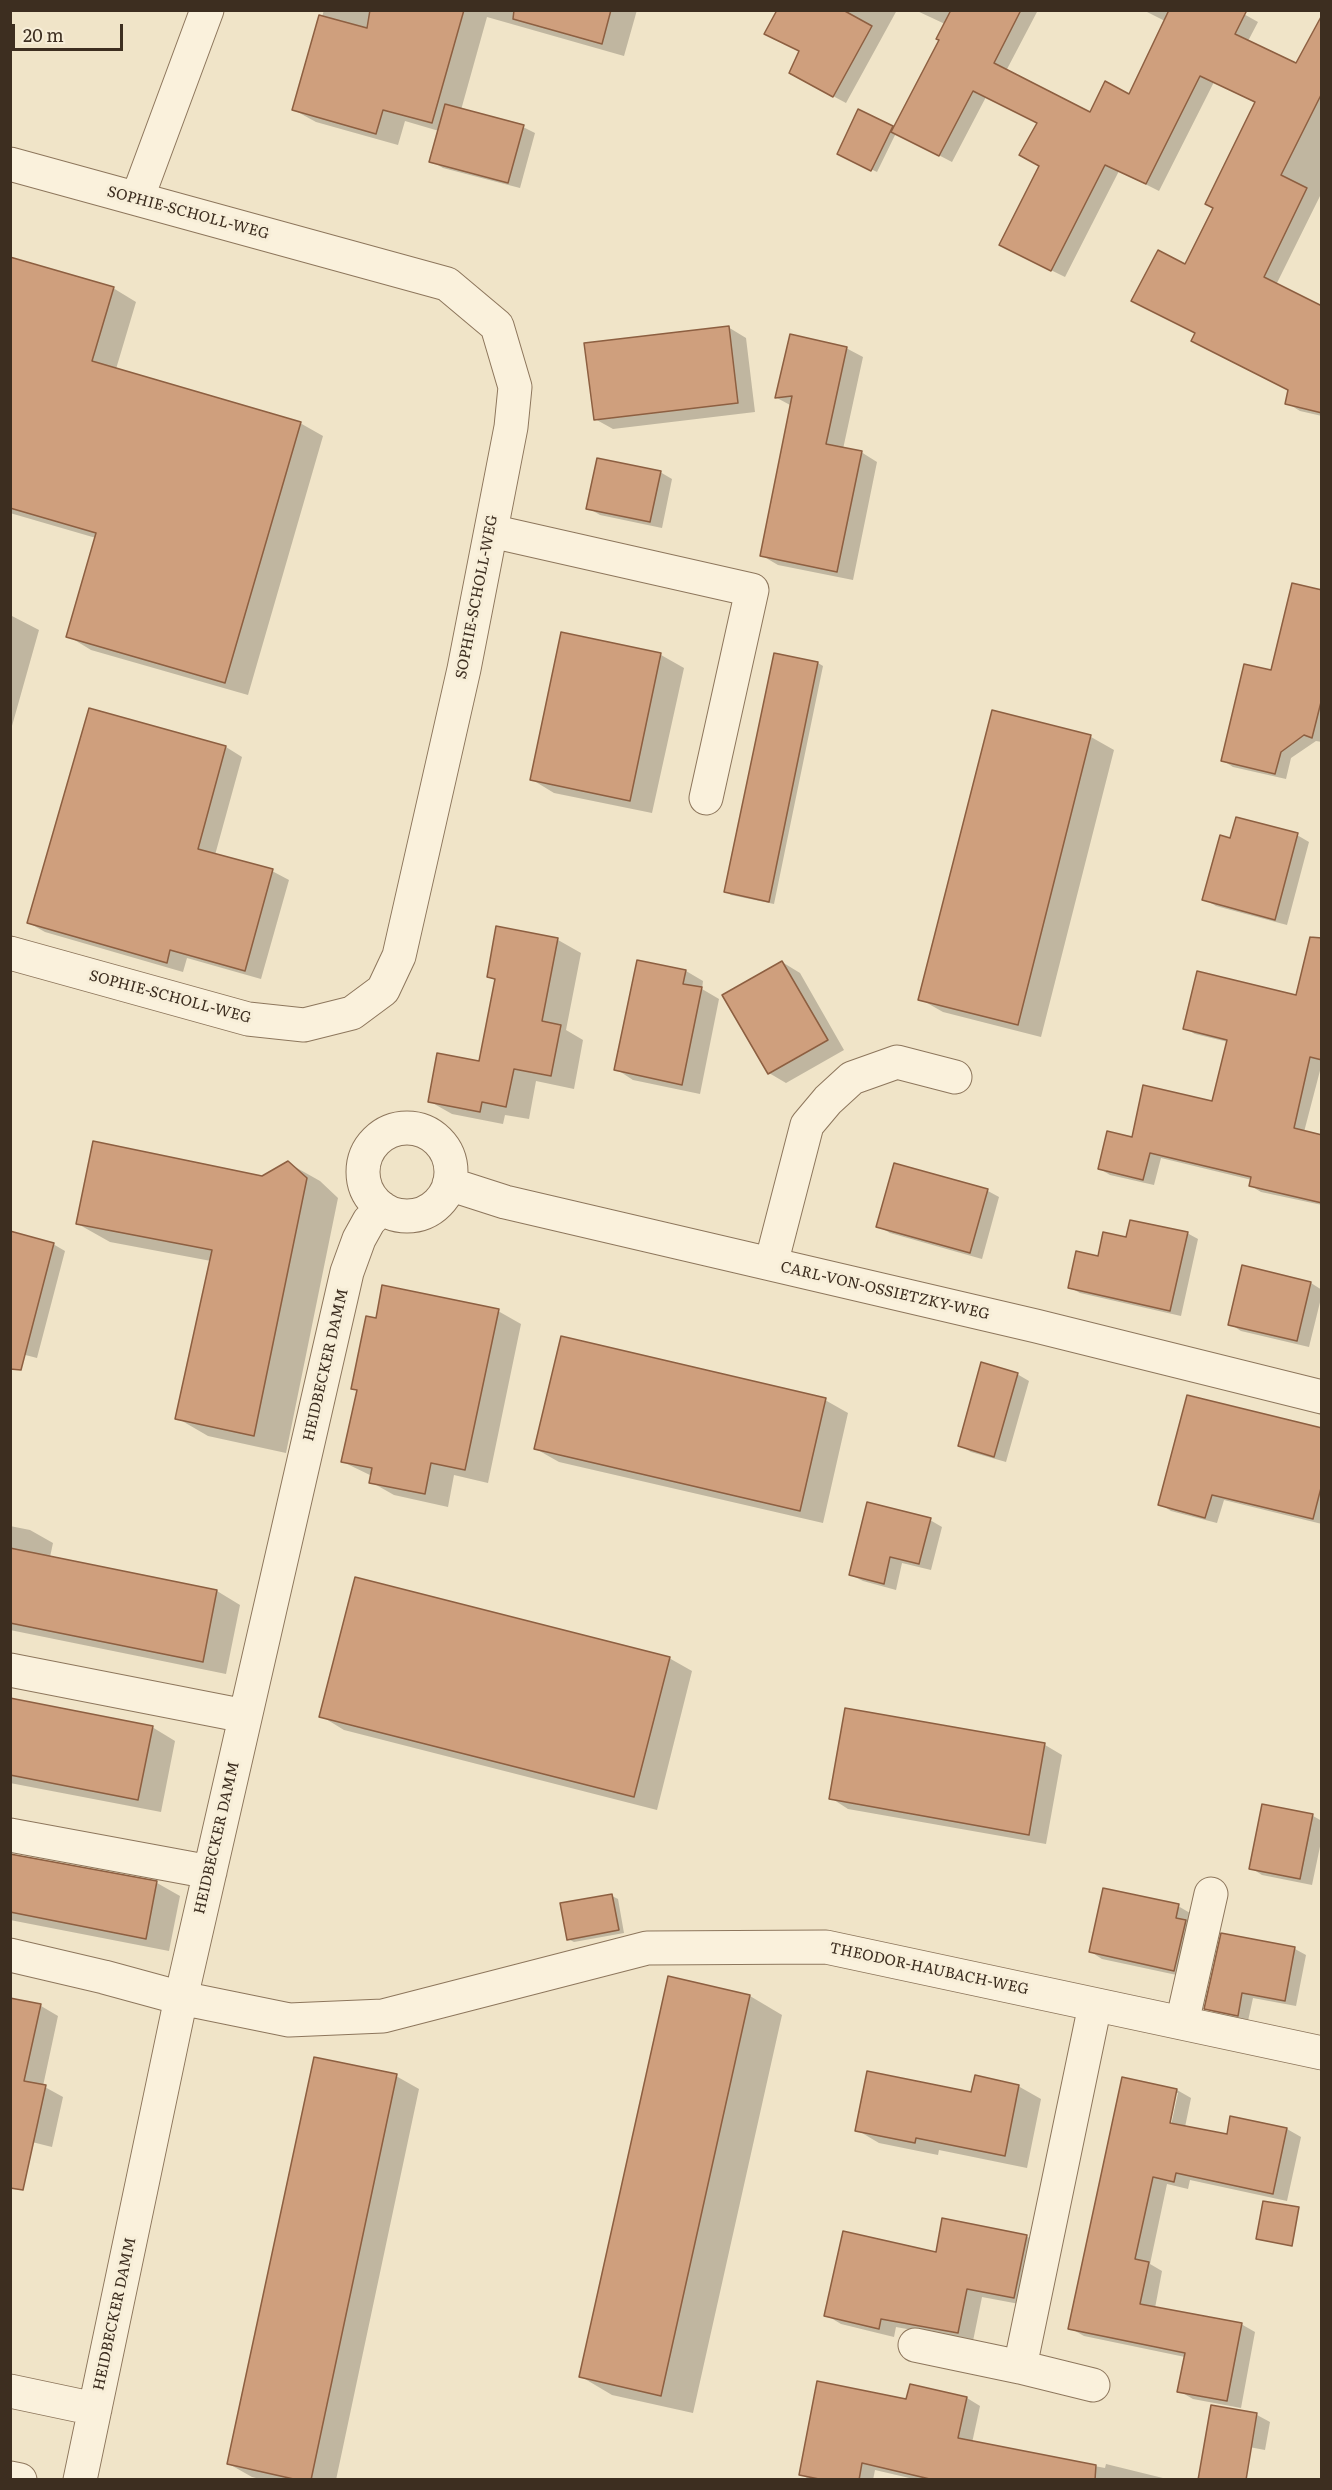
<!DOCTYPE html>
<html>
<head>
<meta charset="utf-8">
<style>
  body { margin:0 }
  #map { position:relative; width:1332px; height:2490px; overflow:hidden; background:#f0e4c8; font-family:Literata,serif }
  canvas { display:block }
  .frame { position:absolute; inset:0; border:12px solid #3d2e20; pointer-events:none }
  .scale { position:absolute; left:12px; top:24px; width:111px; height:27px; box-sizing:border-box; border:3px solid #3d2e20; border-top:0; padding-left:8px; font-size:18px; line-height:21px; white-space:nowrap; color:#3d2e20; -webkit-text-stroke:4px #f7eed8; paint-order:stroke }
</style>
</head>
<body>
<div id="map">
<canvas width="1332" height="2490"></canvas>
<div class="frame"></div>
<div class="scale">20 m</div>
</div>
<script>
const ctx = document.querySelector('canvas').getContext('2d');
ctx.lineJoin = 'round';
function paint(path, color) {
  ctx.fillStyle = color;
  ctx.fill(path, 'evenodd');
}
function shape(rows) {
  const path = new Path2D();
  for (const r of rows) {
    if (r.length === 3) {
      path.moveTo(r[0] + r[2], r[1]);
      path.arc(r[0], r[1], r[2], 0, 2 * Math.PI);
      continue;
    }
    path.moveTo(r[0], r[1]);
    for (let i = 2; i < r.length; i += 2) path.lineTo(r[i], r[i + 1]);
  }
  return path;
}
function trace(path, color, width, dash) {
  ctx.strokeStyle = color;
  ctx.lineWidth = width;
  ctx.lineCap = dash ? 'butt' : 'round';
  ctx.setLineDash(dash || []);
  ctx.stroke(path);
}
function label(font, color, halo, rows, align = 'center') {
  ctx.font = font + ' Literata,serif';
  ctx.lineWidth = 6;
  ctx.setLineDash([]);
  ctx.textBaseline = 'middle';
  ctx.strokeStyle = halo;
  ctx.fillStyle = color;
  for (const [text, x, y, turn = 0] of rows) {
    ctx.save();
    ctx.translate(x, y);
    ctx.rotate((+turn || 0) * Math.PI / 180);
    ctx.textAlign = isNaN(turn) ? turn : align;
    if (halo) ctx.strokeText(text, 0, 0);
    ctx.fillText(text, 0, 0);
    ctx.restore();
  }
}
paint(shape([
  [324,10,637,10,624,56,487,17,461,110,523,127,535,133,520,188,443,168,431,161,439,131,405,121,398,145,316,122,294,110],
  [778,10,897,10,846,103,803,80,800,51],
  [915,10,1038,10,1006,71,1091,114,1130,96,1165,21,1143,10,1243,10,1242,13,1258,22,1248,41,1297,65,1322,34,1322,192,1276,285,1322,308,1322,416,1300,411,1287,403,1290,390,1197,333,1185,266,1215,208,1256,103,1214,82,1159,191,1119,171,1065,277,1014,252,1041,165,1039,124,986,97,952,162,896,133,877,172,844,156,859,111,894,128,940,40,945,24],
  [10,261,113,288,136,302,116,369,300,423,323,436,248,695,91,650,68,636,96,538,10,513],
  [728,327,746,338,755,412,613,429,595,419],
  [846,348,863,357,843,449,861,452,877,462,853,580,778,565,761,555,792,406,777,398],
  [660,472,672,479,662,528,600,515,588,508],
  [1322,591,1322,742,1316,741,1291,758,1286,779,1233,767,1222,760,1272,672],
  [10,615,39,630,10,733],
  [562,634,661,655,684,668,652,813,554,793,531,779],
  [818,663,823,666,774,904,731,895,726,892],
  [90,710,226,747,242,757,215,855,272,871,289,880,261,979,187,958,183,972,45,932,29,923],
  [993,712,1091,737,1114,750,1041,1037,943,1012,920,999],
  [1297,835,1309,842,1287,925,1216,906,1204,899,1232,840],
  [558,940,581,953,566,1030,583,1040,574,1089,536,1081,529,1119,505,1115,503,1124,452,1114,429,1101,480,1063,496,981,488,976],
  [782,962,800,973,844,1050,786,1083,769,1073],
  [686,971,703,981,702,989,719,999,700,1094,633,1080,616,1069],
  [1297,997,1322,997,1322,1063,1304,1132,1322,1136,1322,1205,1261,1192,1251,1186,1252,1180,1161,1158,1154,1185,1110,1175,1100,1169,1133,1139,1214,1103,1228,1042,1195,1034,1184,1028],
  [288,1163,320,1181,338,1198,286,1453,208,1436,177,1418,211,1261,110,1242,78,1224,262,1177],
  [895,1165,988,1191,999,1197,982,1259,890,1233,878,1226],
  [1187,1233,1198,1239,1181,1316,1080,1293,1069,1287,1127,1239],
  [53,1244,65,1251,37,1358,10,1351],
  [1311,1283,1322,1290,1322,1294,1309,1347,1241,1331,1230,1324],
  [498,1311,521,1324,488,1483,454,1475,448,1507,394,1495,371,1482,372,1476,343,1462,358,1391,353,1388,377,1320],
  [1017,1374,1029,1381,1006,1462,971,1452,959,1445],
  [825,1400,848,1413,823,1523,559,1462,536,1449],
  [1322,1430,1322,1524,1224,1500,1217,1523,1171,1511,1160,1504],
  [930,1520,942,1527,931,1570,902,1563,896,1590,863,1581,851,1575],
  [10,1526,30,1530,53,1543,50,1557,217,1591,240,1605,226,1674,10,1630],
  [669,1658,692,1671,657,1810,344,1730,321,1716],
  [10,1700,152,1727,175,1741,161,1812,10,1783],
  [1045,1745,1062,1755,1046,1844,848,1809,831,1798],
  [1264,1806,1313,1816,1322,1821,1322,1837,1312,1885,1262,1875,1251,1868],
  [10,1856,157,1883,180,1896,169,1951,10,1920],
  [612,1896,618,1899,624,1933,574,1942,568,1939],
  [1178,1906,1190,1913,1186,1977,1102,1959,1091,1952],
  [1222,1935,1295,1949,1306,1955,1296,2006,1253,1998,1248,2021,1217,2014,1206,2008],
  [669,1978,750,1996,782,2015,693,2413,612,2395,580,2376],
  [10,1999,41,2006,58,2016,43,2086,63,2097,52,2147,32,2142],
  [396,2076,419,2089,336,2480,264,2480,252,2477,229,2464],
  [1123,2079,1177,2090,1191,2098,1185,2127,1228,2136,1232,2118,1287,2129,1301,2137,1287,2201,1190,2180,1188,2189,1167,2184,1150,2264,1162,2271,1155,2308,1241,2324,1255,2332,1241,2408,1193,2399,1179,2391,1185,2357,1084,2336,1070,2328],
  [1175,2093,1178,2093,1170,2130,1167,2130],
  [1018,2086,1041,2099,1027,2168,939,2150,938,2155,879,2143,857,2130,972,2094],
  [1026,2236,1041,2245,1030,2306,982,2297,973,2341,896,2327,894,2337,841,2324,826,2315,937,2253],
  [967,2398,980,2406,972,2443,1105,2468,1106,2464,1171,2480,918,2480,875,2470,873,2480,810,2480,801,2474,907,2401],
  [1212,2407,1257,2415,1270,2422,1265,2450,1249,2447]
]), '#0003');
const building = shape([
  [370,10,464,10,432,123,383,110,376,134,292,110,319,15,367,28,370,10],
  [514,10,611,10,602,44,513,19,514,10],
  [777,10,843,10,872,26,833,97,789,73,799,51,764,34,777,10],
  [951,10,1021,10,994,63,1090,112,1105,81,1129,94,1169,10,1247,10,1235,34,1296,63,1322,15,1322,93,1281,175,1307,188,1264,277,1322,306,1322,413,1285,404,1288,390,1191,341,1195,333,1131,301,1158,250,1185,264,1213,208,1205,204,1255,102,1200,76,1146,184,1105,165,1051,271,999,245,1039,166,1019,155,1037,123,973,91,939,156,891,132,939,40,936,39,951,10],
  [445,104,524,125,508,183,429,162,445,104],
  [858,109,893,126,871,171,837,154,858,109],
  [10,257,114,287,92,361,301,422,225,683,66,637,96,533,10,508,10,257],
  [729,326,738,403,594,420,584,343,729,326],
  [790,334,847,347,826,444,862,451,837,572,760,556,792,396,775,398,790,334],
  [597,458,661,471,650,522,586,509,597,458],
  [1292,583,1322,590,1322,698,1312,738,1304,735,1281,752,1275,774,1221,761,1244,664,1271,670,1292,583],
  [561,632,661,653,630,801,530,780,561,632],
  [774,653,818,662,769,902,724,892,774,653],
  [89,708,226,746,198,849,273,869,245,971,170,950,167,963,27,923,89,708],
  [992,710,1091,735,1018,1025,918,1000,992,710],
  [1236,817,1298,833,1275,920,1202,900,1220,835,1230,838,1236,817],
  [496,926,558,938,542,1021,561,1025,551,1076,514,1069,506,1107,482,1102,480,1112,428,1102,437,1053,479,1061,495,979,487,977,496,926],
  [1310,937,1322,938,1322,1060,1310,1057,1294,1128,1322,1135,1322,1203,1249,1186,1251,1177,1150,1153,1143,1180,1098,1169,1107,1131,1132,1137,1143,1085,1212,1101,1227,1040,1183,1029,1197,971,1296,995,1310,937],
  [637,960,686,970,683,984,702,987,682,1085,614,1070,637,960],
  [782,961,828,1040,768,1074,722,995,782,961],
  [93,1141,262,1176,288,1161,307,1178,254,1436,175,1419,212,1250,76,1224,93,1141],
  [894,1163,988,1189,970,1253,876,1227,894,1163],
  [1130,1220,1188,1232,1170,1311,1068,1288,1076,1251,1098,1256,1103,1232,1126,1237,1130,1220],
  [10,1231,54,1243,21,1370,10,1369,10,1231],
  [1242,1265,1311,1282,1297,1341,1228,1325,1242,1265],
  [382,1285,499,1309,465,1470,431,1463,425,1494,369,1483,372,1468,341,1462,357,1390,351,1389,366,1316,376,1318,382,1285],
  [561,1336,826,1398,800,1511,534,1449,561,1336],
  [981,1362,1018,1373,994,1457,958,1446,981,1362],
  [1187,1395,1322,1428,1322,1484,1313,1519,1212,1495,1205,1518,1158,1505,1187,1395],
  [867,1502,931,1518,919,1564,890,1557,884,1584,849,1575,867,1502],
  [10,1548,217,1590,203,1662,10,1623,10,1548],
  [355,1577,670,1657,634,1797,319,1717,355,1577],
  [10,1698,153,1726,138,1800,10,1775,10,1698],
  [845,1708,1045,1743,1029,1835,829,1799,845,1708],
  [1262,1804,1313,1814,1300,1879,1249,1869,1262,1804],
  [10,1854,157,1881,146,1939,10,1912,10,1854],
  [1103,1888,1179,1904,1176,1918,1186,1920,1174,1971,1089,1952,1103,1888],
  [612,1894,619,1930,567,1940,560,1903,612,1894],
  [1221,1933,1295,1947,1285,2001,1242,1993,1238,2016,1204,2009,1221,1933],
  [668,1976,750,1995,661,2396,579,2377,668,1976],
  [10,1998,41,2004,24,2081,46,2085,23,2190,10,2188,10,1998],
  [314,2057,397,2074,311,2480,298,2480,227,2464,314,2057],
  [867,2071,971,2092,975,2075,1019,2085,1005,2156,916,2138,915,2143,855,2131,867,2071],
  [1122,2077,1177,2089,1170,2123,1227,2134,1230,2116,1287,2128,1273,2194,1176,2173,1174,2182,1153,2177,1135,2259,1149,2262,1140,2304,1242,2323,1227,2401,1177,2392,1185,2353,1068,2329,1122,2077],
  [1263,2201,1299,2207,1292,2246,1256,2239,1263,2201],
  [942,2218,1027,2235,1014,2298,967,2289,958,2333,881,2319,879,2329,824,2316,843,2231,936,2252,942,2218],
  [817,2381,906,2399,910,2384,967,2397,958,2438,1096,2465,1095,2480,934,2480,862,2463,859,2480,824,2480,799,2475,817,2381],
  [1211,2405,1257,2413,1246,2480,1198,2480,1211,2405]
]);
paint(building, '#cf9f7d');
trace(building, '#8d5f41', 1.5);
const minor = shape([
  [10,164,447,284,497,326,515,387,511,427,464,669,399,956,383,990,352,1013,304,1025,248,1019,10,953],
  [137,199,207,10],
  [491,531,752,590,706,798],
  [407,1172,44],
  [449,1184,505,1202,1036,1326,1322,1397],
  [771,1264,807,1125,828,1100,852,1078,897,1062,955,1077],
  [10,1670,245,1716],
  [10,1835,210,1872],
  [10,1955,104,1977,181,1998,289,2020,383,2016,647,1948,826,1947,1322,2053],
  [1182,2023,1211,1894],
  [915,2345,1020,2367],
  [1093,2385,1020,2367,1095,2005],
  [10,2391,95,2409],
  [10,2478,20,2480],
  [80,2480,181,1998,347,1272,359,1239,369,1221,382,1208]
]);
trace(minor, '#8d765c', 35);
trace(minor, '#faf1dc', 33);
label('15px', '#3d2e20', '#f7eed8', [
  ["SOPHIE-SCHOLL-WEG",188,213,15],
  ["SOPHIE-SCHOLL-WEG",477,597,-79],
  ["SOPHIE-SCHOLL-WEG",170,997,15],
  ["CARL-VON-OSSIETZKY-WEG",885,1291,13],
  ["HEIDBECKER DAMM",326,1365,-77],
  ["HEIDBECKER DAMM",217,1838,-77],
  ["THEODOR-HAUBACH-WEG",929,1969,12],
  ["HEIDBECKER DAMM",115,2314,-78]
]);
</script>
</body>
</html>
